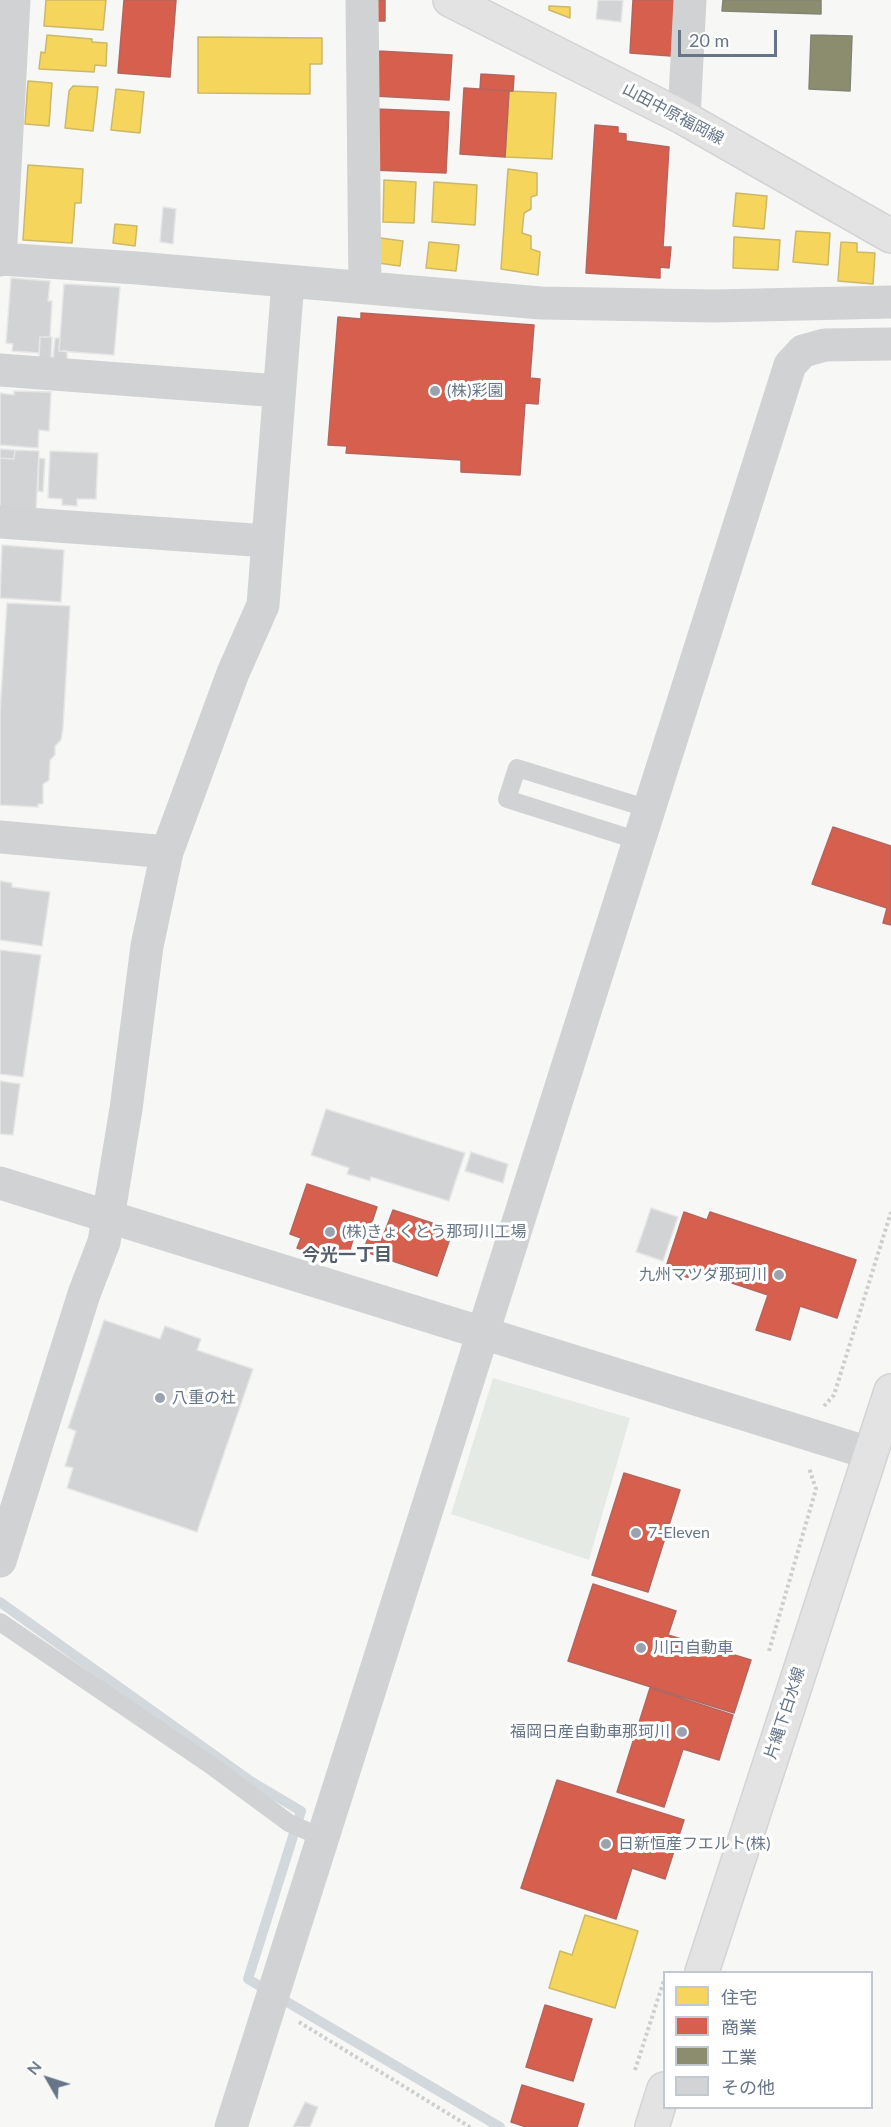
<!DOCTYPE html>
<html>
<head>
<meta charset="utf-8">
<style>
  body { margin:0 }
  #map { position:relative; width:891px; height:2127px; overflow:hidden; background:#f7f7f6; font-family:Lato,"Noto Sans JP",sans-serif }
  canvas { display:block }
  .legend { position:absolute; left:663px; top:1971px; width:210px; height:138px; box-sizing:border-box; background:#fff; border:2px solid #c2c8cf; margin:0; padding:8px 10px; list-style:none; font-size:18px; color:#667587 }
  .legend li { display:flex; align-items:center; gap:12px; height:30px }
  .legend b { width:30px; border:2px solid #c2c8cf }
  .north { position:absolute; left:18px; top:2049px; width:60px; height:60px; -webkit-text-stroke:4px #fff; paint-order:stroke; rotate:309deg; font-size:16px; font-weight:700; line-height:24px; text-align:center; color:#667587 }
  .north::after { content:''; display:block; margin:auto; width:21px; height:27px; background:#667587; clip-path:polygon(50% 0,100% 100%,50% 72%,0 100%) }
  .scale { position:absolute; left:678px; top:30px; width:99px; height:27px; box-sizing:border-box; border:3px solid #667587; border-top:0; padding-left:8px; font-size:18px; line-height:21px; white-space:nowrap; color:#667587; -webkit-text-stroke:4px #fff; paint-order:stroke }
</style>
</head>
<body>
<div id="map">
<canvas width="891" height="2127"></canvas>
<ul class="legend">
<li><b style="height:16px;background:#f6d55c"></b>住宅</li>
<li><b style="height:16px;background:#d6604d"></b>商業</li>
<li><b style="height:16px;background:#8c8c6e"></b>工業</li>
<li><b style="height:16px;background:#d2d3d4"></b>その他</li>
</ul>
<div class="north">N</div>
<div class="scale">20 m</div>
</div>
<script>
const ctx = document.querySelector('canvas').getContext('2d');
ctx.lineJoin = 'round';
function paint(path, color) {
  ctx.fillStyle = color;
  ctx.fill(path, 'evenodd');
}
function shape(rows) {
  const path = new Path2D();
  for (const r of rows) {
    path.moveTo(r[0], r[1]);
    for (let i = 2; i < r.length; i += 2) path.lineTo(r[i], r[i + 1]);
  }
  return path;
}
function trace(path, color, width, dash) {
  ctx.strokeStyle = color;
  ctx.lineWidth = width;
  ctx.lineCap = dash ? 'butt' : 'round';
  ctx.setLineDash(dash || []);
  ctx.stroke(path);
}
function label(font, color, halo, rows, align = 'center') {
  ctx.font = font + ' Lato,"Noto Sans JP",sans-serif';
  ctx.lineWidth = 6;
  ctx.setLineDash([]);
  ctx.textBaseline = 'middle';
  ctx.strokeStyle = halo;
  ctx.fillStyle = color;
  for (const [text, x, y, turn = 0] of rows) {
    ctx.save();
    ctx.translate(x, y);
    ctx.rotate((+turn || 0) * Math.PI / 180);
    ctx.textAlign = isNaN(turn) ? turn : align;
    if (halo) ctx.strokeText(text, 0, 0);
    ctx.fillText(text, 0, 0);
    ctx.restore();
  }
}
paint(shape([
  [493,1378,630,1418,589,1560,451,1514]
]), '#e6eae4');
const homes = shape([
  [46,0,106,0,103,30,44,26,46,0],
  [549,6,570,7,570,18,549,10,549,6],
  [47,35,92,39,92,42,107,43,106,66,95,65,94,72,39,69,41,52,45,53,47,35],
  [198,37,322,38,322,64,310,64,310,94,198,93,198,37],
  [28,81,52,83,49,126,25,124,28,81],
  [73,86,98,87,93,131,65,128,69,91,73,86],
  [116,89,144,92,140,133,111,130,116,89],
  [509,91,556,93,552,159,505,157,509,91],
  [28,165,83,169,81,203,75,203,72,243,23,240,28,165],
  [508,169,537,173,537,195,531,197,531,209,524,213,522,233,531,236,531,249,540,252,538,275,501,269,508,169],
  [384,180,416,182,414,223,383,222,384,180],
  [434,182,477,185,475,225,432,222,434,182],
  [736,193,767,196,764,229,733,226,736,193],
  [115,224,137,226,135,246,113,243,115,224],
  [796,231,830,233,828,265,793,262,796,231],
  [373,237,403,241,400,266,371,262,373,237],
  [734,237,780,240,778,270,733,268,734,237],
  [429,242,459,245,456,271,426,268,429,242],
  [841,242,857,243,857,252,875,253,873,284,838,281,841,242],
  [585,1915,638,1931,615,2008,549,1988,560,1951,572,1955,585,1915]
]);
paint(homes, '#f6d55c');
trace(homes, '#cbb869', 1.5);
const shops = shape([
  [124,0,176,0,170,77,118,73,124,0],
  [371,0,385,0,385,21,372,21,371,0],
  [633,0,678,0,671,56,630,53,633,0],
  [378,51,452,55,449,100,374,96,378,51],
  [481,74,514,76,513,91,480,89,481,74],
  [464,88,509,91,505,157,460,154,464,88],
  [376,109,449,112,446,173,373,170,376,109],
  [595,125,618,127,618,133,626,134,626,141,669,147,663,247,671,247,669,268,660,267,660,278,586,273,595,125],
  [361,313,534,325,530,378,540,379,538,404,525,403,520,475,461,472,461,460,346,453,347,446,328,445,338,317,361,319,361,313],
  [833,827,891,846,891,925,883,923,887,908,812,884,833,827],
  [307,1184,377,1207,367,1237,381,1242,393,1210,453,1230,437,1276,363,1251,367,1241,354,1236,349,1253,322,1244,318,1255,297,1248,301,1238,290,1234,307,1184],
  [684,1212,707,1220,710,1212,856,1260,837,1318,800,1306,790,1340,756,1330,768,1295,696,1271,693,1279,665,1270,684,1212],
  [624,1473,680,1490,648,1592,592,1575,624,1473],
  [593,1584,676,1611,668,1635,751,1660,734,1713,568,1661,593,1584],
  [650,1688,733,1715,719,1760,683,1749,664,1807,617,1792,650,1688],
  [557,1780,684,1820,665,1879,632,1868,616,1919,521,1888,557,1780],
  [545,2005,592,2019,573,2081,526,2067,545,2005],
  [522,2085,584,2104,577,2127,526,2127,511,2122,522,2085]
]);
paint(shops, '#d6604d');
trace(shops, '#b4665e', 1.5);
const industry = shape([
  [723,0,821,0,821,14,722,11,723,0],
  [811,35,852,36,850,91,809,89,811,35]
]);
paint(industry, '#8c8c6e');
trace(industry, '#818576', 1.5);
trace(shape([
  [0,1602,252,1782,301,1811,248,1979,500,2127]
]), '#d2d8db', 10);
const building = shape([
  [598,0,623,0,621,22,596,19,598,0],
  [163,207,176,209,173,244,160,242,163,207],
  [11,278,50,281,48,301,52,301,50,337,40,337,39,353,12,351,13,344,6,343,11,278],
  [64,284,120,287,114,355,59,351,64,284],
  [40,337,52,337,51,358,39,358,40,337],
  [55,338,60,338,59,351,67,351,67,360,53,359,55,338],
  [14,391,51,392,49,431,39,430,38,448,0,445,0,393,14,395,14,391],
  [0,449,15,450,14,459,0,458,0,449],
  [15,450,39,451,36,511,0,510,0,458,14,459,15,450],
  [50,451,98,453,96,499,77,499,77,506,62,505,62,499,48,498,50,451],
  [39,458,45,459,43,492,38,491,39,458],
  [2,545,64,550,61,602,0,598,2,545],
  [7,603,70,606,63,728,61,740,55,746,55,755,50,760,49,780,43,784,43,804,38,804,38,807,0,805,0,712,7,603],
  [0,881,12,883,12,887,50,892,42,946,0,940,0,881],
  [0,950,41,955,23,1077,0,1074,0,950],
  [0,1081,20,1084,13,1135,0,1134,0,1081],
  [326,1109,465,1153,449,1201,371,1177,370,1181,347,1174,349,1168,311,1155,326,1109],
  [471,1152,508,1164,503,1183,465,1171,471,1152],
  [651,1208,678,1217,663,1261,636,1252,651,1208],
  [104,1320,160,1339,165,1326,201,1339,197,1350,253,1369,197,1532,67,1488,73,1468,65,1466,76,1431,68,1428,104,1320],
  [305,2102,318,2107,310,2127,293,2127,305,2102]
]);
paint(building, '#d2d3d4');
trace(building, '#e6e6e6', 1.5);
const secondary = shape([
  [450,0,684,118,891,236],
  [702,1972,891,1391],
  [652,2127,664,2089]
]);
trace(secondary, '#d2d4d5', 36);
trace(shape([
  [824,1406,834,1395,891,1212],
  [769,1651,816,1489,809,1468],
  [299,2022,470,2127],
  [635,2070,664,1980]
]), '#cdced0', 4, [3, 3]);
trace(shape([
  [639,841,507,799,517,768,649,809],
  [0,1622,209,1764,289,1823,323,1838]
]), '#d1d2d3', 18);
trace(shape([
  [362,0,365,288],
  [684,118,690,0],
  [0,259,137,268,541,303,714,306,891,302],
  [0,260,14,0],
  [0,370,279,391],
  [0,522,267,541],
  [0,837,167,852],
  [0,1183,869,1453],
  [0,1561,84,1294,104,1242,126,1109,147,946,167,852,233,673,263,605,288,281],
  [231,2127,790,365,803,351,825,345,891,344]
]), '#d1d2d3', 33);
trace(secondary, '#e3e3e4', 33);
for (const [x, y, r, color] of [
  [435,391,6,"#99a2ae"],
  [330,1232,6,"#99a2ae"],
  [779,1275,6,"#99a2ae"],
  [160,1398,6,"#99a2ae"],
  [636,1533,6,"#99a2ae"],
  [641,1648,6,"#99a2ae"],
  [682,1732,6,"#99a2ae"],
  [606,1844,6,"#99a2ae"]
]) {
  const dot = new Path2D();
  dot.arc(x, y, r, 0, 2 * Math.PI);
  ctx.fillStyle = color;
  ctx.fill(dot);
  trace(dot, '#fff', 2);
}
label('16px', '#667587', '#fff', [
  ["山田中原福岡線",673,114,28],
  ["片縄下白水線",785,1713,-72]
]);
label('16px', '#667587', '#fff', [
  ["(株)彩園",447,391],
  ["(株)きょくとう那珂川工場",342,1232],
  ["九州マツダ那珂川",767,1275,"right"],
  ["八重の杜",172,1398],
  ["7-Eleven",648,1533],
  ["川口自動車",653,1648],
  ["福岡日産自動車那珂川",670,1732,"right"],
  ["日新恒産フエルト(株)",618,1844]
], 'left');
label('bold 18px', '#545f6c', '#fff', [
  ["今光一丁目",347,1255]
]);
</script>
</body>
</html>
